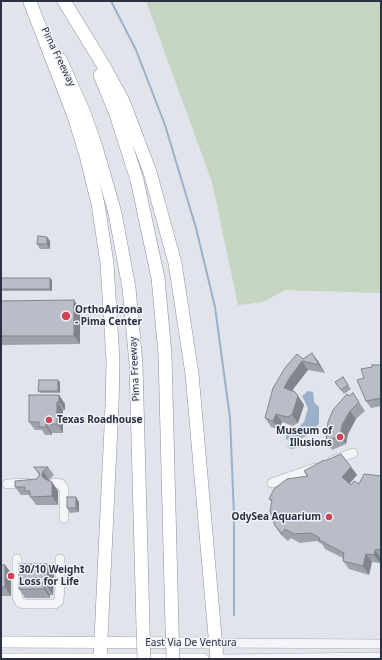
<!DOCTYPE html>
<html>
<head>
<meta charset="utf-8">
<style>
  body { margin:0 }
  #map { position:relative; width:382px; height:660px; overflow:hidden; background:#e1e4ea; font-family:"Noto Sans",sans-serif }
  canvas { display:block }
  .frame { position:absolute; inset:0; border:2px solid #293142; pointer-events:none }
</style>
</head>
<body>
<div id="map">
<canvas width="382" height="660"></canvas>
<div class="frame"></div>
</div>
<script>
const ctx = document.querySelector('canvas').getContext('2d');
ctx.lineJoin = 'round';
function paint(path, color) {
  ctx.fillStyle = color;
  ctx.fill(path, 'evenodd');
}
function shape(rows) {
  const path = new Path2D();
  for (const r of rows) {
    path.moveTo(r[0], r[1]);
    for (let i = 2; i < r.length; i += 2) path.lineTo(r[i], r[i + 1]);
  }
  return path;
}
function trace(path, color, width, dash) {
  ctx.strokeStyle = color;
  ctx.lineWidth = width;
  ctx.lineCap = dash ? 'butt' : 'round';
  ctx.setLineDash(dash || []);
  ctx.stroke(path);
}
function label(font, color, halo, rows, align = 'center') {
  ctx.font = font + ' "Noto Sans",sans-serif';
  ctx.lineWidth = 3;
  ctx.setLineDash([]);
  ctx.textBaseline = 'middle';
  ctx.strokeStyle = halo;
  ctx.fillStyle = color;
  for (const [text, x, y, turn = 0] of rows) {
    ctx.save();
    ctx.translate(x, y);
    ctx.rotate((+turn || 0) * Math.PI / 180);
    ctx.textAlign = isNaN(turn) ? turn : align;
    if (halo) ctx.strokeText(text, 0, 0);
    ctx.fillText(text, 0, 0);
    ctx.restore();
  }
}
paint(shape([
  [146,1,381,1,381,293,285,290,263,302,238,305,212,182]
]), '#c6d4c2');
paint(shape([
  [308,391,313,392,314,402,319,407,319,423,313,433,300,439,302,438,304,442,301,447,291,449,287,446,292,442,286,439,286,434,291,429,299,427,304,422,308,408,302,396]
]), '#9bb1cb');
trace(shape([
  [111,1,136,50,165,125,196,228,215,307,230,418,234,515,234,615]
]), '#9bb1cb', 2);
const minor = shape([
  [332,461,353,453],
  [54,483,61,484,64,489,64,518],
  [272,483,315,468],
  [7,484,26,483],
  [17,559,17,597,20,603,26,604,55,604,59,601,60,585],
  [60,580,60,559],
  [217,643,381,644],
  [220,659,381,657]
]);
const major = shape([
  [1,642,217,643],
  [1,659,203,659]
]);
const highway = shape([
  [64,1,105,68,123,101,150,172,175,263,192,374,217,659],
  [30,2,74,116,86,155,98,204,107,263,113,361,112,406,100,659],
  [60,59,84,113,96,147,115,213,129,288,136,364,143,626],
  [100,75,116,114,137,180,158,278,165,354,172,626]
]);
trace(minor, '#a6abb4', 10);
trace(major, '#a0a8b6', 12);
trace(highway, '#8891a1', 14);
trace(minor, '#f4f5f8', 9);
trace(major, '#fff', 11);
trace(highway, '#fff', 13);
const highwayBridge = shape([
  [143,626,144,659],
  [172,626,173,659]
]);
trace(highwayBridge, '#8891a1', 14, []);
trace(highwayBridge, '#fff', 13);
paint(shape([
  [47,237,50,241,50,249,40,249,37,244],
  [1,278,50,278,52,280,52,291,1,291],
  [1,301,80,309,80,344,1,345],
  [303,359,318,361,325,373,308,370,294,388,292,391,298,396,304,405,298,423,293,426,282,422,279,429,271,427,265,418],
  [381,365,381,406,371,408,366,401,364,378],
  [343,377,351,389,344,394,335,382],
  [60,382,60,393,40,393,38,391],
  [353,393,365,411,356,419,348,434,346,444,332,450,326,441,349,396],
  [59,395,65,404,65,410,63,410,63,433,52,433,52,435,45,435,42,430,35,430,29,422],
  [34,467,48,467,54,475,49,480,49,481,52,482,58,491,58,505,36,505,29,495,21,495,15,487,37,479,39,475],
  [351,467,357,475,350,483,351,485,359,484,381,476,381,558,380,563,372,562,369,575,349,569,343,561,343,558,325,549,322,544,317,541,300,543,291,538,288,541,281,535,275,526,272,502,269,499,307,476,304,471],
  [79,502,79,512,70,513,67,508],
  [1,565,5,565,11,573,11,596,1,596],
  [54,573,53,595,50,595,50,598,25,598,19,589]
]), '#9ea3ab');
paint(shape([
  [47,237,50,241,50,249,47,244],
  [50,278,52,280,52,291,50,289],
  [74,300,80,309,80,344,74,336],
  [312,353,318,361,325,373,319,365],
  [302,361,308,370,294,388,290,397,284,388,288,380],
  [58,380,60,382,60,393,58,391],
  [59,395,65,404,65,410,59,402],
  [298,396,304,405,298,423,292,415],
  [57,402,63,410,63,433,57,424],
  [350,411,356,419,348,434,346,444,340,436,342,425],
  [276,414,282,422,279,429,273,421],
  [46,424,52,433,52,435,46,427],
  [351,467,357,475,348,485,342,477],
  [43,471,49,480,48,485,42,476],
  [52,482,58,491,58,505,52,496],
  [76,497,79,502,79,512,76,508],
  [375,550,381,558,380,563,374,555],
  [366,554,372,562,369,575,363,566],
  [48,564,54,573,53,595,47,586],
  [5,565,11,573,11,596,5,587],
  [44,586,50,595,50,598,44,589]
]), '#81848b');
const building = shape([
  [38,236,47,237,47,244,37,244,38,236],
  [1,278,50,278,50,289,1,289,1,278],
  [74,300,74,336,1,336,1,301,74,300],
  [312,353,319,365,302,361,288,380,284,388,295,392,298,396,292,415,287,417,276,414,273,421,265,418,273,388,285,368,297,354,303,359,312,353],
  [372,365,381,365,381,398,366,401,357,380,364,378,361,369,372,367,372,365],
  [343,377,348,385,341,390,335,382,343,377],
  [39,380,58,380,58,391,38,391,39,380],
  [353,393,359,402,350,411,342,425,340,436,326,441,328,422,333,410,347,394,349,396,353,393],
  [29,395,59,395,59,402,57,402,57,424,46,424,46,427,39,427,39,422,29,422,29,395],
  [341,454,351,467,342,477,351,485,354,481,359,484,364,474,381,476,381,549,375,550,374,555,366,554,363,566,343,561,344,553,319,540,320,538,311,533,294,534,285,529,282,533,275,526,270,511,272,500,269,499,274,489,287,479,308,476,304,471,324,460,325,461,341,454],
  [34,467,48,467,43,471,42,476,45,479,52,482,52,496,30,497,30,491,25,491,25,487,15,487,15,481,37,479,40,474,34,467],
  [67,497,76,497,76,508,67,508,67,497],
  [19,564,48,564,47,586,44,586,44,589,19,589,19,564],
  [1,565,5,565,5,587,1,587,1,565]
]);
paint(building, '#b8bdc7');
trace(building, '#81848b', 1);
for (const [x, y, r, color] of [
  [66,316,5,"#d14355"],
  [49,420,4,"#d14355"],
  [340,437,4,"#d14355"],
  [329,517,4,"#d14355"],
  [11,576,4,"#d14355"]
]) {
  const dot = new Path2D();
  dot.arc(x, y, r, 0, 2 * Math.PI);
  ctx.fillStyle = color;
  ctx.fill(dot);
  trace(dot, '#f0f3f7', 1.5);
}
label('10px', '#293142', '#f0f3f7', [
  ["Pima Freeway",58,57,64],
  ["Pima Freeway",135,369,-93],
  ["East Via De Ventura",191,643]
]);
label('bold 10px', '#293142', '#f0f3f7', [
  ["OrthoArizona",75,310],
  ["- Pima Center",75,322],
  ["Texas Roadhouse",57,420],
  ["Museum of",332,431,"right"],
  ["Illusions",332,443,"right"],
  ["OdySea Aquarium",321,517,"right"],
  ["30/10 Weight",19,570],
  ["Loss for Life",19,582]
], 'left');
</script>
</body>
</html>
